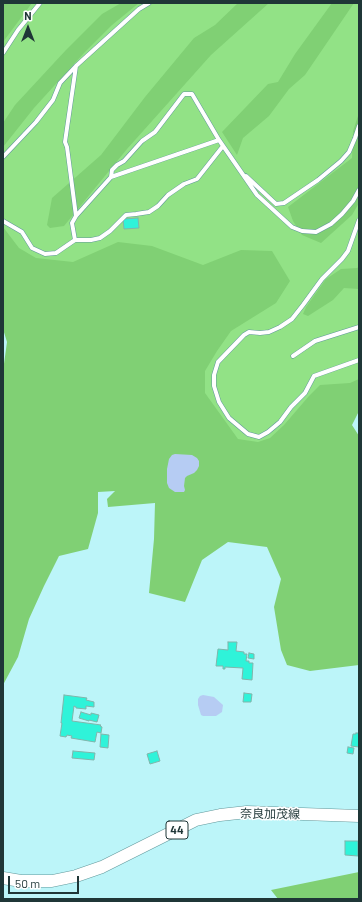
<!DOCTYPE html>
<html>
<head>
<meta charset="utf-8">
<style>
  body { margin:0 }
  #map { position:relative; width:362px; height:902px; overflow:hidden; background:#bcf5f9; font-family:Barlow,sans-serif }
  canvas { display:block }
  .frame { position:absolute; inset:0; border:4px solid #1f3637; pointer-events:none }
  .north { position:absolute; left:8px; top:8px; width:40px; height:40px; -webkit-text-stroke:3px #fff; paint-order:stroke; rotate:0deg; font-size:11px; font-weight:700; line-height:16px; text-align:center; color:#1f3637 }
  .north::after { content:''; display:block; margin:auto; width:14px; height:18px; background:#1f3637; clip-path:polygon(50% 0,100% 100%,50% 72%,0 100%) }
  .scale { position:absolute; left:8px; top:876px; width:71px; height:18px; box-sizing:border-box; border:2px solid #1f3637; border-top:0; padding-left:5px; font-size:12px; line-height:14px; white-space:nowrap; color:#1f3637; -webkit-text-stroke:3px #fff; paint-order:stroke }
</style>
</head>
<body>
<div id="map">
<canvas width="362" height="902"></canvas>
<div class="frame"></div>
<div class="north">N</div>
<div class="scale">50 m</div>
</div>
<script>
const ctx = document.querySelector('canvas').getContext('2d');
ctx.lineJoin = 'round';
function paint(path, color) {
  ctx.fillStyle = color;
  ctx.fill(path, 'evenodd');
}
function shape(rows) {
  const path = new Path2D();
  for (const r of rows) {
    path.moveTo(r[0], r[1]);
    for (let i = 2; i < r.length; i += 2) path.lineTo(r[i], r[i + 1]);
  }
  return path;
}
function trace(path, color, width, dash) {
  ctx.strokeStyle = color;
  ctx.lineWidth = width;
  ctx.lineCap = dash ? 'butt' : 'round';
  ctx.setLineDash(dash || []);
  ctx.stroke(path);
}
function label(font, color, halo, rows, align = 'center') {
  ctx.font = font + ' Barlow,"Noto Sans JP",sans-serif';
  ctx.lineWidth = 3;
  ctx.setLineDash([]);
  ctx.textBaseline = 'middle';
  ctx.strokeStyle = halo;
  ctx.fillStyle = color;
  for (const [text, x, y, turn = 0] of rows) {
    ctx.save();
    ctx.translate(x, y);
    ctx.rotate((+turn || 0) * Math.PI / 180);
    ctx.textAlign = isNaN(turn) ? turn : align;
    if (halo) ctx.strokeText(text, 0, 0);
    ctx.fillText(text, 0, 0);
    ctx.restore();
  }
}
paint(shape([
  [3,3,359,3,359,405,222,457,3,273]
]), '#92e286');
paint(shape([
  [3,3,32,3,3,42],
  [121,3,139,3,112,25,84,53,34,108,3,147,3,123,15,105,66,50,102,14],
  [238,3,269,3,211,55,127,149,64,226,50,228,47,225,52,198,101,155,145,97,194,38,215,25],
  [332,3,354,3,305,75,289,89,269,116,243,138,237,155,222,132,268,84,278,82,295,54],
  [359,113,359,203,352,215,321,243,302,235,293,221,288,207,352,158,353,131],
  [3,227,19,248,36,258,73,262,118,242,152,246,203,265,241,250,272,251,290,281,276,303,231,331,217,351,205,371,205,393,238,439,258,442,270,438,284,425,309,396,320,385,350,383,359,379,359,411,352,425,359,436,359,665,310,671,287,665,281,650,274,607,281,579,267,547,228,542,202,560,185,602,149,593,154,539,155,503,108,507,107,499,115,491,98,492,98,513,88,549,59,556,44,586,29,619,18,657,3,685,3,371,7,342,3,329],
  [359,267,359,289,344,288,333,300,308,316,303,314,306,307,326,279,341,269,357,268],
  [359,872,359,899,278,899,271,890]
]), '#80d074');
paint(shape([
  [175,454,192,455,197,458,199,461,199,466,197,470,194,473,187,476,185,478,184,486,185,490,184,492,175,492,169,488,167,483,167,469,169,459,172,455],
  [203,695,214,697,223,705,222,712,216,716,203,716,201,715,198,705,198,699,200,696]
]), '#b6ccf3');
const building = shape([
  [138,218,139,228,124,229,123,219,138,218],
  [228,642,237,642,236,651,244,652,244,654,247,654,246,661,249,661,249,663,253,663,252,680,242,679,243,668,225,667,225,669,223,669,223,666,216,666,218,649,228,650,228,642],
  [249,653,254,654,254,659,248,658,249,653],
  [244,693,252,694,251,702,243,702,244,693],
  [64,695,87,698,86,700,94,702,94,707,86,706,86,709,76,708,76,707,74,706,72,721,101,725,100,726,102,727,101,733,97,732,95,742,71,738,72,736,67,735,66,737,60,736,62,723,61,723,64,695],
  [81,712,91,715,91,713,99,715,97,722,89,720,89,721,79,718,81,712],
  [356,733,359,733,359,747,351,746,353,734,356,734,356,733],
  [101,734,109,735,108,748,100,747,101,734],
  [348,747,354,748,353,754,347,753,348,747],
  [73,751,95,753,94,760,72,758,73,751],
  [157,751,160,761,150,764,147,754,157,751],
  [345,841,358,841,358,856,345,855,345,841]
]);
paint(building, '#2ff3d9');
trace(building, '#80b5ab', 1);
const service = shape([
  [3,53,18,30,40,3],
  [76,66,65,142,67,147,76,216,111,177,112,170,117,165,124,161,142,141,155,132,184,94,192,94,219,140,257,195,292,227,302,231,316,232,331,224,342,214,353,201,359,190],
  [3,157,36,122,53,100,60,83,76,66,139,9,149,3],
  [246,176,276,204,284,203,318,180,341,161,349,152,355,138,359,126],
  [111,177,219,140],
  [359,220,348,251,342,259,322,279,303,305,292,319,280,327,269,332,260,333,249,332,244,335,218,362,214,375,214,386,219,402,229,418,248,434,259,437,268,432,280,422,291,407,305,393,314,376,359,360],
  [3,221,22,232,32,248,45,254,56,253,75,240,72,223,76,216],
  [75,240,91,240,100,238,110,231,126,215,136,214,149,212,158,206,168,195,184,184,197,179,223,146],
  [293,356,315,341,359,327]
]);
const primary = shape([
  [3,878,21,881,52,881,76,876,102,867,196,820,220,815,247,812,359,816]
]);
trace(service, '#61989b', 5);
trace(primary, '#61989b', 13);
trace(service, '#fff', 4);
trace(primary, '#fff', 12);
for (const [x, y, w] of [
  [177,830,22]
]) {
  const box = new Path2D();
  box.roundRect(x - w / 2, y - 9, w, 18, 3);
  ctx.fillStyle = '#fff';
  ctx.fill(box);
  trace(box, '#1f3637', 1);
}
label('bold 11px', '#1f3637', null, [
  ["44",177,830]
]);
label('12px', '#1f3637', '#fff', [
  ["奈良加茂線",270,814,1]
]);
</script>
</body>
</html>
